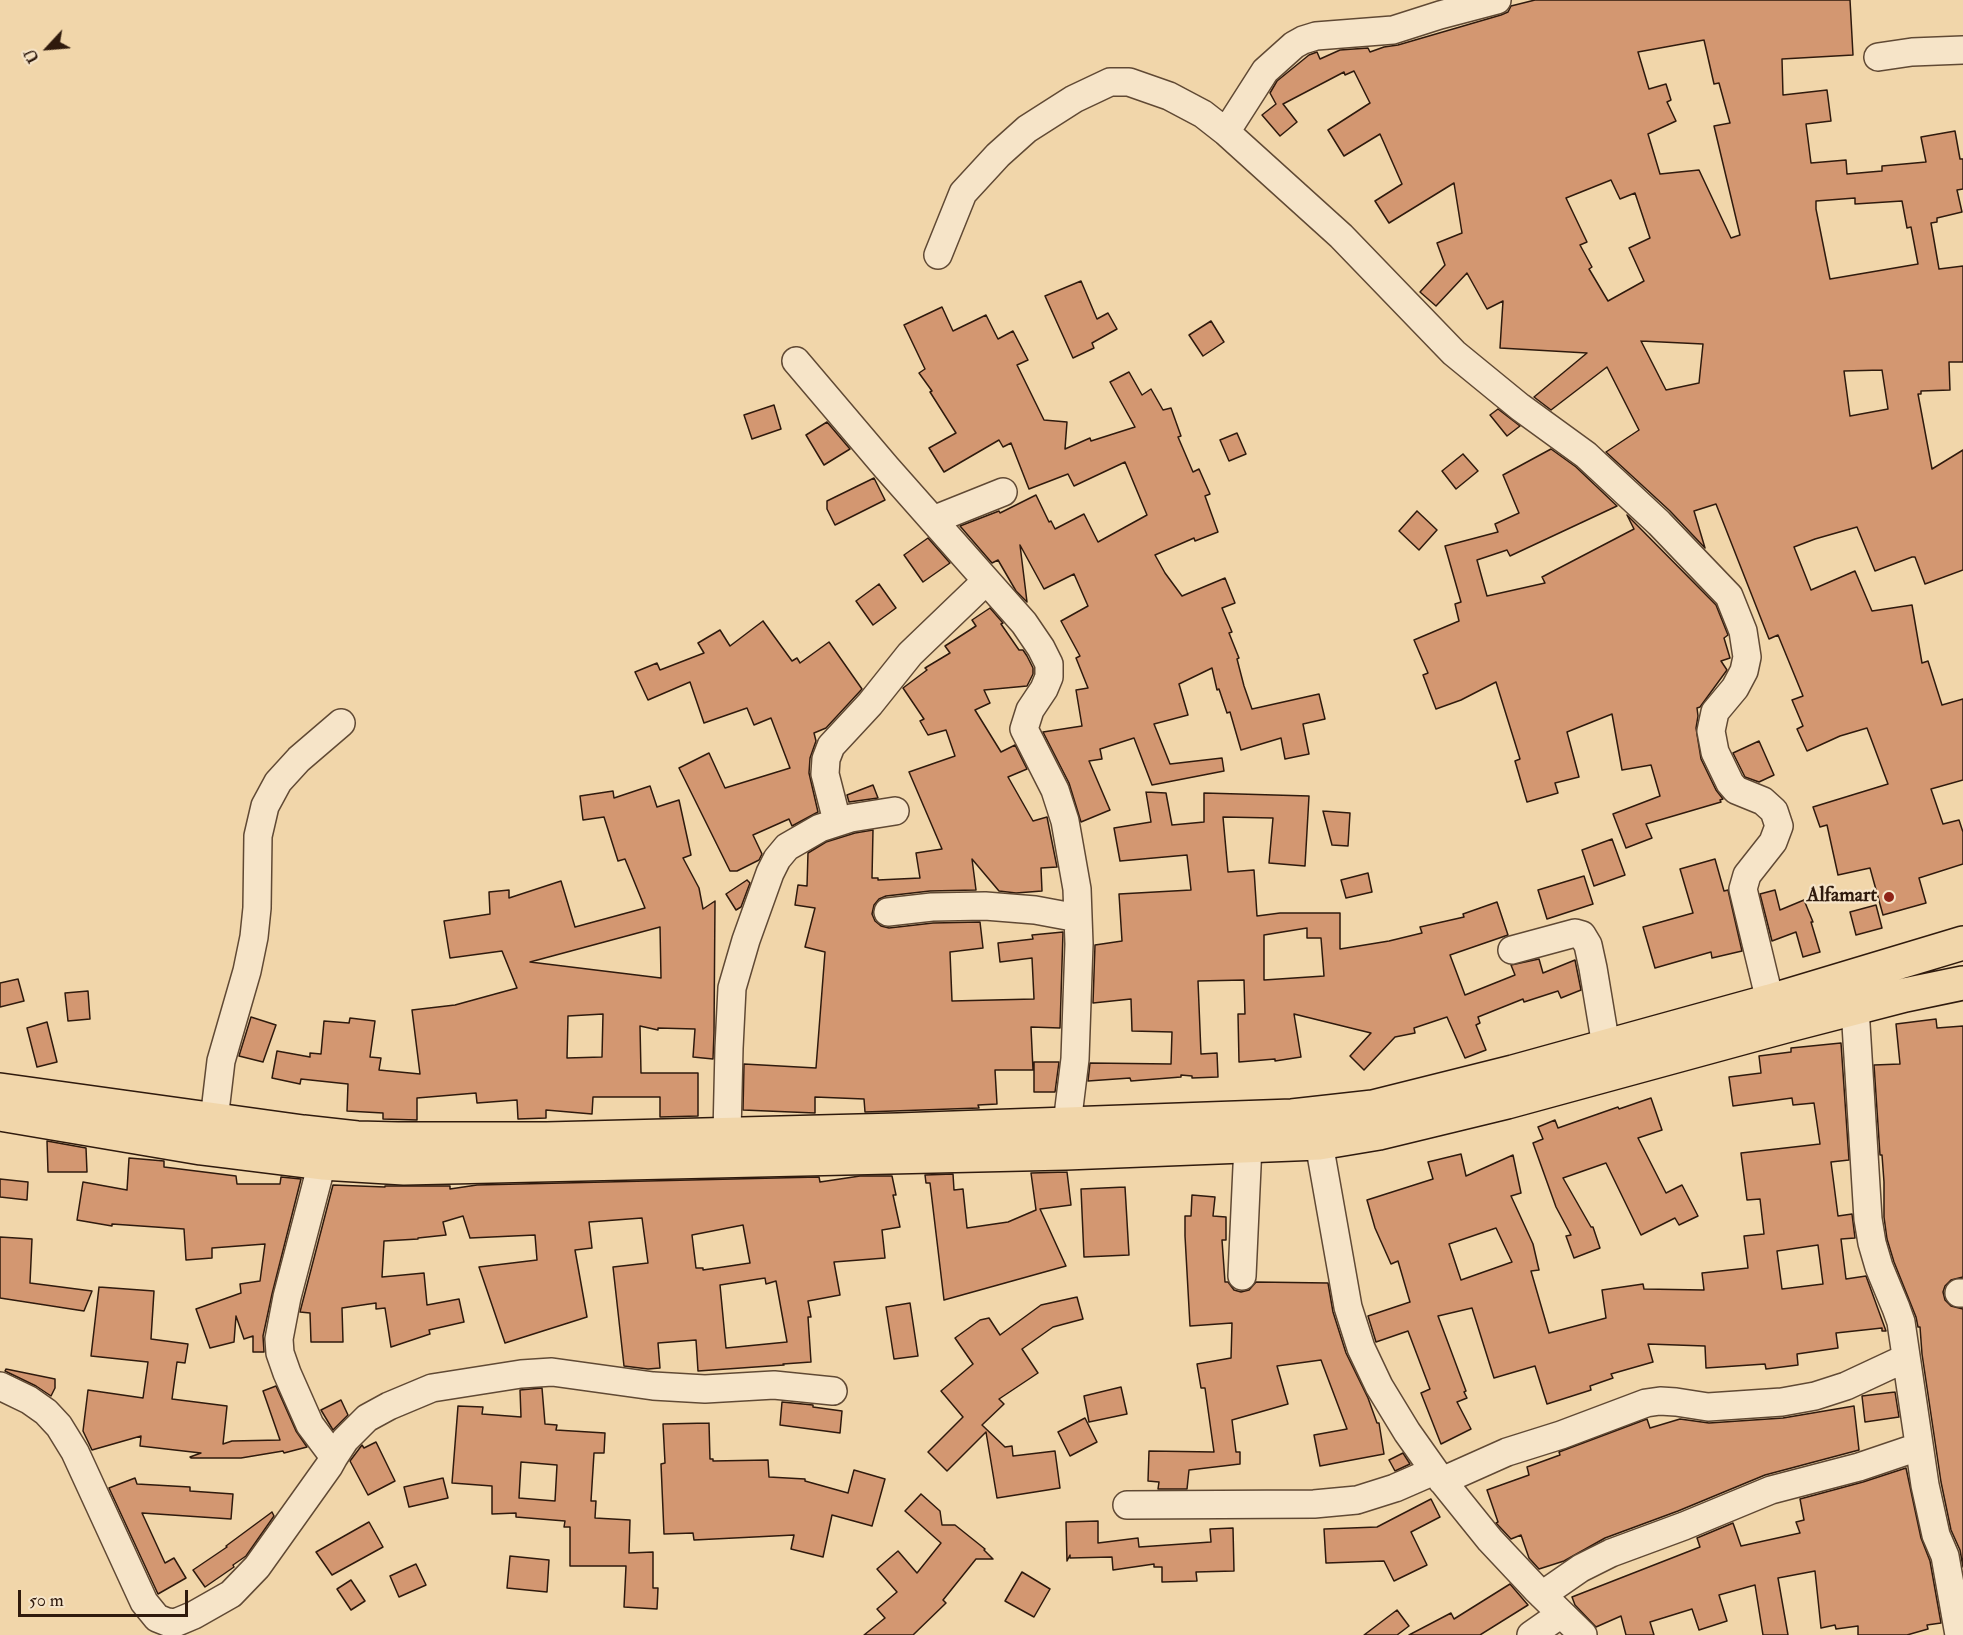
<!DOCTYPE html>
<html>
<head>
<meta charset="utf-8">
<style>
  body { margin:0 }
  #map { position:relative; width:1963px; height:1635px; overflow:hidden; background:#f1d6aa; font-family:"IM FELL Double Pica",serif }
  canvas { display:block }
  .north { position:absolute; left:18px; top:18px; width:60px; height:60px; -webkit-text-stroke:4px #f6e4c8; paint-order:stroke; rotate:244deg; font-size:16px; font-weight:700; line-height:24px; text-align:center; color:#2f1a0d }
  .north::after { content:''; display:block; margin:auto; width:21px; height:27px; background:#2f1a0d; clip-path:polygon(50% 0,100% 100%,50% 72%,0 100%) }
  .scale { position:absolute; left:18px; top:1590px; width:170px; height:27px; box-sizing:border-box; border:3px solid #2f1a0d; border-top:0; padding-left:8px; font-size:18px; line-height:21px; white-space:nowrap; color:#2f1a0d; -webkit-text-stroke:4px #f6e4c8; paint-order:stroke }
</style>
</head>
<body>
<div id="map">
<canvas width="1963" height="1635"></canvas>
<div class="north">U</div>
<div class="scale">50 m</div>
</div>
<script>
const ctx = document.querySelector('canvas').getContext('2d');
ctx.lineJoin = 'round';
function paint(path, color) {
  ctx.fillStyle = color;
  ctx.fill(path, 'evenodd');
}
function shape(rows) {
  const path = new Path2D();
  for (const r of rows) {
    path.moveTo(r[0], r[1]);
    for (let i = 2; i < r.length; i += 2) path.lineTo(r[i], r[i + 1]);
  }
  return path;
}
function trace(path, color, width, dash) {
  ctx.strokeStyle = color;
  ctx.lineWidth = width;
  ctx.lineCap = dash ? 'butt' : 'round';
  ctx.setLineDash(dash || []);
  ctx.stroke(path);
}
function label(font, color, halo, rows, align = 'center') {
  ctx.font = font + ' "IM FELL Double Pica",serif';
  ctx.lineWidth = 4.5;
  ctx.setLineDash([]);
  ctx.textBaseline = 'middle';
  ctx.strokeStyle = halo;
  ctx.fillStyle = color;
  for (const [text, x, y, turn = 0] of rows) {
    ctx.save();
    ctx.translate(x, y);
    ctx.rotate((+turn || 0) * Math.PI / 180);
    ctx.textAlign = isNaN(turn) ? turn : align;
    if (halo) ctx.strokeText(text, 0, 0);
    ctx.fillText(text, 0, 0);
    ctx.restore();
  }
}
const building = shape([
  [1535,0,1850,0,1853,55,1782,59,1783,95,1827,90,1831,121,1806,124,1811,163,1846,160,1847,174,1882,171,1882,166,1926,162,1921,137,1955,131,1960,159,1963,159,1963,189,1957,190,1962,212,1937,218,1937,222,1931,223,1939,269,1963,266,1963,362,1949,362,1950,390,1921,391,1921,394,1918,394,1932,469,1963,450,1963,570,1925,584,1915,557,1912,557,1875,571,1857,527,1815,539,1794,547,1811,590,1855,571,1872,611,1912,605,1922,663,1928,661,1942,705,1963,699,1963,780,1931,789,1943,824,1959,820,1963,832,1963,864,1919,878,1926,903,1883,915,1870,868,1838,875,1827,825,1820,827,1813,807,1888,784,1867,728,1840,736,1807,751,1797,729,1803,726,1792,700,1803,696,1778,635,1769,639,1716,504,1694,511,1705,548,1670,511,1606,452,1639,430,1607,367,1551,410,1534,397,1587,353,1500,348,1503,301,1487,309,1467,273,1436,306,1420,292,1445,265,1437,243,1462,233,1454,183,1389,223,1375,201,1402,184,1380,134,1344,156,1328,130,1370,103,1354,71,1345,75,1344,72,1283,104,1297,122,1280,136,1262,115,1276,104,1270,93,1277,81,1309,55,1317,52,1320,59,1340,50,1368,48,1370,52,1384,47,1398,45,1501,15,1508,12,1511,6,1535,0],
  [1704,40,1714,84,1719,83,1730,123,1714,126,1740,235,1731,238,1699,170,1660,174,1648,134,1676,121,1667,102,1671,100,1666,84,1649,89,1638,52,1704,40],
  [1611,180,1620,199,1635,193,1650,238,1629,248,1644,281,1608,301,1589,269,1592,267,1580,245,1587,242,1566,198,1611,180],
  [1855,198,1855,204,1902,201,1907,228,1911,227,1918,264,1830,279,1816,209,1816,201,1855,198],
  [1641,341,1703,344,1699,383,1666,390,1641,341],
  [1882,370,1888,409,1850,416,1844,371,1882,370],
  [1081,281,1097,319,1108,313,1117,329,1092,343,1094,348,1073,358,1045,296,1081,281],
  [942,307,953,331,986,315,998,339,1013,331,1028,360,1017,365,1044,420,1067,422,1065,449,1090,438,1091,441,1135,427,1110,382,1129,372,1142,395,1151,389,1163,410,1171,408,1181,436,1178,437,1193,472,1199,469,1210,494,1205,496,1218,532,1195,541,1194,538,1155,555,1165,573,1182,596,1225,578,1235,603,1222,608,1232,632,1229,633,1239,658,1237,659,1244,686,1252,709,1319,694,1325,719,1303,724,1309,754,1285,759,1281,738,1241,750,1230,712,1227,713,1219,689,1217,690,1212,668,1179,684,1188,715,1154,724,1170,764,1222,758,1224,771,1152,785,1134,738,1100,749,1102,759,1089,761,1110,810,1081,822,1069,783,1043,732,1082,726,1076,690,1088,688,1076,658,1080,656,1061,621,1088,606,1074,574,1044,589,1020,545,1027,602,1016,591,998,560,992,563,960,526,999,511,1000,513,1036,495,1049,522,1051,521,1055,529,1084,514,1098,542,1147,515,1125,462,1074,486,1068,474,1029,489,1011,443,1003,447,999,440,944,472,929,448,956,433,930,392,932,391,919,373,925,369,904,325,942,307],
  [1211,321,1224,342,1203,356,1189,335,1211,321],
  [774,405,781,429,752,439,744,415,774,405],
  [1498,409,1520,426,1507,436,1490,415,1498,409],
  [827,422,850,449,824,465,806,435,827,422],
  [1237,433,1246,454,1229,461,1220,440,1237,433],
  [1551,449,1576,467,1617,506,1510,556,1507,550,1477,560,1487,596,1545,583,1542,577,1634,529,1627,515,1716,605,1728,635,1724,638,1730,658,1721,661,1727,670,1700,707,1697,708,1698,716,1696,728,1701,759,1716,790,1723,799,1720,800,1721,802,1646,824,1652,838,1626,848,1613,814,1660,796,1651,765,1622,770,1612,714,1567,732,1579,777,1555,783,1558,793,1527,802,1515,761,1520,759,1496,682,1461,700,1436,709,1423,675,1428,673,1414,640,1459,621,1455,604,1461,602,1445,546,1498,532,1495,524,1519,513,1503,475,1551,449],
  [1463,454,1478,471,1456,489,1442,471,1463,454],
  [874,478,885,500,835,525,827,509,827,501,874,478],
  [1417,511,1437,530,1419,550,1399,531,1417,511],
  [928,538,950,563,923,582,904,555,928,538],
  [879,584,896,608,873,625,856,601,879,584],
  [990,608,1003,623,1001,624,1019,650,1023,650,1027,656,1033,668,1033,674,1027,686,984,690,990,703,975,710,1001,752,1015,745,1027,769,1008,777,1033,821,1047,817,1057,867,1041,868,1042,891,1016,893,999,891,972,859,976,890,930,891,886,896,879,899,874,905,872,914,875,921,881,926,889,928,933,923,980,922,983,948,950,952,952,1001,1034,999,1032,958,1000,962,998,943,1033,939,1032,935,1063,932,1060,1028,1031,1027,1033,1070,995,1070,997,1104,978,1105,979,1108,865,1112,864,1099,815,1097,815,1113,743,1110,744,1064,816,1068,825,952,805,947,815,908,795,905,798,885,807,886,808,853,826,842,855,833,873,830,872,878,878,878,878,880,920,878,916,853,942,849,909,772,955,756,946,730,928,735,920,721,924,719,903,688,927,670,925,668,950,653,945,646,976,626,972,620,990,608],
  [763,621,792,661,797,658,800,663,829,642,862,689,826,728,814,733,816,741,810,758,809,773,818,812,792,826,789,819,753,835,762,854,759,860,737,871,730,871,679,768,709,753,725,788,790,768,771,718,754,725,747,708,704,723,690,682,648,700,635,672,657,663,660,670,704,653,698,643,720,630,730,646,763,621],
  [1759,741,1774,775,1759,782,1745,777,1733,753,1759,741],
  [873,785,878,798,849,802,847,795,873,785],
  [650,786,657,807,679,800,691,855,683,858,699,888,703,909,715,901,714,1033,713,1059,693,1057,695,1029,658,1028,658,1030,640,1026,641,1073,698,1073,698,1116,660,1117,660,1097,593,1097,592,1114,546,1110,546,1118,518,1119,517,1100,477,1103,476,1093,417,1098,417,1120,383,1119,383,1113,347,1111,348,1084,301,1079,300,1084,272,1078,277,1051,310,1057,310,1053,321,1054,324,1021,349,1023,350,1018,375,1021,370,1057,381,1058,379,1070,420,1074,412,1010,455,1005,517,988,502,951,450,958,444,921,490,914,489,892,509,890,509,898,561,881,575,927,645,908,625,859,618,861,604,817,583,820,580,796,613,791,614,798,650,786],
  [660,927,661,978,530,962,660,927],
  [603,1014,602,1057,567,1058,568,1016,603,1014],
  [1146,792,1166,793,1172,825,1204,822,1204,793,1309,796,1305,866,1269,863,1273,818,1223,817,1228,872,1254,870,1257,916,1280,913,1340,913,1340,949,1389,941,1422,933,1420,927,1464,917,1463,914,1497,902,1508,935,1450,955,1465,995,1515,975,1511,965,1539,959,1543,973,1575,960,1581,990,1561,998,1558,991,1524,1002,1523,999,1478,1017,1480,1023,1476,1025,1486,1050,1465,1058,1447,1017,1414,1028,1415,1033,1395,1037,1364,1070,1350,1056,1371,1033,1294,1014,1301,1057,1275,1061,1275,1059,1239,1062,1238,1014,1245,1014,1244,980,1198,981,1201,1054,1217,1053,1218,1077,1192,1078,1192,1076,1181,1075,1181,1077,1131,1081,1130,1078,1088,1081,1090,1063,1171,1064,1172,1032,1132,1031,1131,999,1093,1003,1095,945,1122,941,1119,894,1191,890,1187,855,1120,861,1114,828,1151,822,1146,792],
  [1307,928,1307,938,1321,938,1324,976,1264,980,1264,935,1307,928],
  [1323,811,1350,813,1348,846,1332,845,1323,811],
  [1612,839,1625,875,1594,886,1582,850,1612,839],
  [1715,859,1724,891,1728,890,1742,951,1712,958,1711,952,1655,968,1643,927,1693,913,1680,869,1715,859],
  [1368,873,1372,892,1346,898,1341,880,1368,873],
  [1584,876,1593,904,1547,919,1538,890,1584,876],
  [747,880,750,883,741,907,736,910,726,894,747,880],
  [1775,890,1780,910,1804,900,1813,922,1811,922,1820,952,1803,957,1796,932,1772,941,1760,894,1775,890],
  [1876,905,1882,928,1856,935,1850,912,1876,905],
  [18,979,24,1001,0,1007,0,983,18,979],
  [88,991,90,1019,68,1021,65,993,88,991],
  [251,1017,276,1025,263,1062,239,1056,251,1017],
  [1936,1019,1937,1028,1963,1026,1963,1277,1951,1280,1945,1286,1943,1292,1945,1300,1951,1306,1963,1309,1963,1567,1960,1550,1951,1530,1941,1482,1922,1354,1920,1327,1918,1327,1916,1317,1894,1262,1887,1239,1884,1217,1884,1182,1882,1155,1880,1155,1874,1065,1900,1064,1896,1024,1936,1019],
  [47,1022,57,1062,37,1067,27,1028,47,1022],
  [1841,1043,1849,1160,1831,1162,1838,1216,1852,1214,1855,1238,1841,1239,1846,1279,1866,1276,1886,1331,1882,1331,1882,1328,1836,1333,1838,1348,1797,1354,1798,1365,1766,1369,1765,1364,1706,1368,1705,1346,1648,1344,1653,1362,1611,1374,1613,1378,1590,1386,1591,1390,1547,1404,1535,1366,1494,1378,1472,1308,1438,1316,1466,1391,1464,1392,1467,1398,1457,1402,1471,1429,1441,1444,1421,1393,1430,1389,1408,1331,1376,1342,1368,1316,1410,1302,1398,1261,1391,1264,1375,1228,1367,1200,1433,1179,1428,1162,1461,1154,1466,1176,1513,1155,1521,1193,1511,1196,1533,1244,1539,1270,1531,1271,1549,1333,1606,1318,1602,1290,1643,1284,1644,1289,1704,1290,1702,1273,1748,1268,1744,1236,1764,1234,1760,1199,1747,1200,1741,1153,1820,1144,1814,1103,1793,1105,1792,1098,1733,1106,1729,1077,1761,1073,1759,1056,1791,1052,1791,1048,1841,1043],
  [1496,1228,1512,1262,1461,1280,1449,1244,1496,1228],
  [1818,1245,1823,1284,1782,1289,1777,1251,1818,1245],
  [1034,1062,1059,1062,1055,1092,1034,1092,1034,1062],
  [1651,1098,1662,1130,1638,1138,1666,1193,1682,1185,1698,1216,1679,1225,1675,1218,1641,1235,1606,1163,1563,1178,1591,1227,1593,1227,1600,1248,1574,1258,1566,1236,1571,1235,1556,1207,1533,1143,1543,1139,1538,1127,1555,1120,1558,1128,1618,1107,1619,1109,1651,1098],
  [47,1141,86,1148,87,1172,48,1172,47,1141],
  [129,1158,164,1161,164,1167,236,1176,237,1184,280,1184,281,1177,301,1179,272,1294,263,1336,264,1352,253,1352,253,1336,244,1339,236,1316,234,1342,210,1348,196,1309,241,1293,240,1284,260,1281,265,1244,212,1248,212,1258,186,1260,184,1229,112,1224,112,1226,77,1220,83,1182,127,1190,129,1158],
  [1067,1172,1071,1205,1040,1209,1066,1266,944,1300,930,1183,926,1183,925,1175,953,1174,954,1190,963,1189,967,1228,1008,1222,1036,1210,1031,1173,1067,1172],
  [860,1176,892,1176,896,1195,893,1195,900,1227,882,1230,885,1258,834,1262,840,1295,808,1301,811,1317,808,1317,811,1362,783,1364,784,1365,698,1371,696,1340,658,1343,660,1368,648,1369,624,1366,613,1267,648,1263,642,1218,589,1222,592,1248,575,1250,587,1317,505,1343,479,1267,537,1260,535,1235,470,1238,463,1216,443,1222,446,1235,418,1238,418,1239,384,1241,382,1277,424,1273,427,1305,459,1299,464,1322,429,1330,430,1334,391,1347,385,1308,376,1309,376,1303,342,1308,343,1342,311,1342,310,1313,300,1312,333,1185,385,1187,385,1186,450,1186,450,1189,477,1185,819,1177,820,1182,860,1176],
  [743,1225,750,1263,703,1270,703,1268,696,1268,692,1235,743,1225],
  [765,1278,766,1284,776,1281,787,1342,726,1348,720,1285,765,1278],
  [0,1179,28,1182,27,1200,0,1197,0,1179],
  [1125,1187,1129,1255,1084,1257,1081,1189,1125,1187],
  [1192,1195,1215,1197,1213,1216,1226,1217,1226,1240,1222,1240,1225,1282,1228,1282,1234,1290,1241,1292,1249,1290,1256,1282,1328,1283,1333,1312,1346,1353,1368,1398,1377,1423,1379,1423,1384,1454,1320,1466,1314,1435,1347,1429,1321,1360,1277,1366,1288,1404,1232,1420,1236,1452,1240,1452,1240,1464,1189,1470,1187,1489,1158,1489,1159,1482,1148,1481,1149,1451,1214,1452,1205,1388,1201,1388,1197,1364,1231,1358,1232,1323,1190,1326,1185,1236,1185,1216,1191,1216,1192,1195],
  [0,1237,32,1239,30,1283,92,1291,84,1311,0,1298,0,1237],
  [99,1287,154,1291,151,1339,188,1344,185,1363,177,1362,172,1399,227,1406,223,1444,232,1441,280,1440,263,1391,276,1386,296,1431,307,1447,284,1453,283,1451,241,1458,191,1458,190,1457,201,1453,140,1446,141,1436,92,1450,83,1431,88,1390,143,1398,148,1362,91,1356,99,1287],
  [1077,1297,1083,1319,1053,1327,1022,1349,1038,1373,999,1399,1004,1404,982,1425,1005,1447,1012,1446,1013,1456,1055,1451,1060,1488,997,1498,986,1432,947,1471,928,1452,963,1417,941,1391,973,1364,955,1338,980,1320,989,1318,1000,1335,1041,1305,1077,1297],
  [910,1303,918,1356,894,1359,886,1307,910,1303],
  [6,1369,55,1379,55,1388,51,1396,36,1386,5,1371,6,1369],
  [1121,1387,1127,1414,1089,1422,1084,1396,1121,1387],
  [542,1388,545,1424,557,1425,556,1430,605,1433,604,1453,594,1453,591,1501,596,1501,595,1518,630,1520,629,1553,653,1552,653,1588,658,1588,657,1609,624,1607,626,1566,570,1566,570,1527,564,1527,565,1521,516,1517,516,1513,492,1514,492,1486,452,1483,458,1406,483,1407,482,1414,521,1417,520,1390,542,1388],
  [521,1462,557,1465,555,1501,519,1498,521,1462],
  [1895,1392,1899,1417,1865,1422,1862,1396,1895,1392],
  [341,1400,348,1415,333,1430,321,1410,341,1400],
  [782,1402,813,1405,813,1407,842,1411,840,1433,780,1425,782,1402],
  [1854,1406,1859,1450,1765,1475,1678,1511,1605,1538,1564,1561,1539,1569,1529,1558,1521,1535,1511,1539,1496,1523,1498,1522,1487,1490,1529,1475,1527,1467,1560,1455,1559,1452,1647,1419,1650,1428,1680,1419,1709,1423,1783,1418,1854,1406],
  [1085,1418,1097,1442,1070,1456,1058,1432,1085,1418],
  [709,1423,710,1459,713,1459,713,1461,768,1460,769,1477,805,1479,805,1481,848,1493,854,1470,885,1479,872,1526,832,1515,823,1557,791,1549,794,1535,694,1540,693,1533,664,1534,661,1464,665,1463,663,1424,709,1423],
  [376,1442,395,1481,368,1495,350,1461,362,1445,364,1448,376,1442],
  [1403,1453,1410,1464,1395,1471,1389,1460,1403,1453],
  [1906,1468,1921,1538,1930,1561,1941,1623,1927,1625,1928,1629,1907,1635,1858,1635,1858,1626,1836,1629,1835,1625,1821,1628,1815,1571,1778,1578,1788,1635,1763,1635,1755,1585,1719,1595,1727,1621,1699,1630,1692,1609,1650,1622,1654,1635,1626,1635,1621,1616,1596,1627,1575,1605,1572,1597,1700,1547,1697,1538,1733,1523,1741,1546,1800,1533,1796,1522,1804,1520,1800,1499,1863,1482,1906,1468],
  [135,1478,137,1484,190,1487,190,1491,233,1494,231,1519,142,1513,165,1563,174,1558,186,1578,158,1594,109,1488,135,1478],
  [443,1478,448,1498,409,1507,404,1487,443,1478],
  [921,1494,940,1511,942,1525,955,1525,985,1549,984,1550,993,1559,976,1559,943,1600,946,1603,913,1635,864,1635,885,1618,877,1609,897,1592,877,1569,898,1551,917,1573,941,1543,905,1511,921,1494],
  [1431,1499,1440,1517,1411,1532,1427,1565,1394,1581,1384,1561,1326,1563,1324,1529,1377,1527,1431,1499],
  [272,1512,274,1516,246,1556,233,1565,234,1567,205,1587,193,1570,227,1547,226,1546,272,1512],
  [1098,1521,1098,1543,1138,1538,1139,1547,1211,1542,1210,1529,1233,1528,1234,1571,1196,1572,1197,1581,1162,1582,1162,1567,1154,1567,1154,1564,1113,1570,1112,1557,1070,1558,1070,1555,1067,1561,1066,1522,1098,1521],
  [369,1522,383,1547,332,1575,316,1552,369,1522],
  [510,1556,549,1560,547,1592,507,1588,510,1556],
  [416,1564,426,1585,399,1597,390,1576,416,1564],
  [1022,1572,1050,1589,1034,1617,1005,1601,1022,1572],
  [351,1580,365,1601,351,1610,337,1589,351,1580],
  [1510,1584,1528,1605,1480,1635,1409,1635,1451,1613,1454,1619,1510,1584],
  [1397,1610,1409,1626,1397,1635,1364,1635,1397,1610]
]);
paint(building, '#d39771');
trace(building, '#2f1a0d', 1.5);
const minor = shape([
  [1878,57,1912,52,1963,50],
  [1226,132,1265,71,1294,45,1303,40,1316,36,1393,30,1440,15,1497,0],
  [938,255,963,193,998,155,1027,129,1074,99,1110,82,1129,82,1169,96,1203,114,1226,132,1341,236,1454,353,1520,407,1586,455,1659,523,1729,596,1743,631,1747,657,1744,671,1735,688,1715,712,1711,731,1715,752,1730,783,1736,790,1763,801,1774,811,1779,826,1773,842,1747,875,1743,889,1770,1001],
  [796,361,886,467,1024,623,1041,648,1049,664,1049,677,1044,689,1030,710,1024,729,1055,790,1065,821,1077,889,1079,944,1075,1059,1067,1124],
  [933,520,1003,492],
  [837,821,825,774,826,759,831,746,870,704,910,654,986,581],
  [888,912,932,907,985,906,1035,910,1078,918],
  [1512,950,1575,933,1582,935,1588,945,1593,968,1606,1046],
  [1855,1008,1868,1219,1872,1243,1879,1267,1896,1308,1901,1322,1925,1485,1936,1535,1945,1556,1959,1635],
  [214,1120,221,1061,247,971,254,937,257,908,258,836,265,806,278,782,299,759,341,723],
  [727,1134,729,1048,732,988,746,940,770,873,777,859,787,847,820,828,851,818,895,811],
  [1319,1143,1348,1307,1361,1348,1379,1386,1407,1432,1436,1473,1490,1540,1536,1589,1583,1635],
  [1242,1276,1248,1145],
  [1959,1293,1963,1293],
  [0,1386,29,1400,46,1412,59,1426,75,1452,144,1602,157,1618,167,1622,175,1623,194,1615,231,1594,257,1567,329,1466,334,1457,310,1425,287,1373,280,1353,279,1339,287,1297,322,1163],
  [334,1457,345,1440,367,1418,389,1406,432,1388,521,1374,552,1372,653,1386,705,1389,774,1385,833,1391],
  [1442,1481,1507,1452,1561,1435,1646,1403,1660,1401,1676,1402,1708,1407,1782,1402,1815,1396,1846,1386,1906,1358],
  [1127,1505,1314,1504,1357,1500,1395,1488,1434,1471],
  [1542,1595,1581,1568,1611,1553,1684,1526,1771,1490,1859,1467,1918,1447],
  [1531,1635,1561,1614]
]);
const highway = shape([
  [0,1090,303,1132,357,1138,398,1139,547,1139,898,1130,1292,1116,1373,1107,1513,1072,1770,1001,1963,943],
  [0,1114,201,1148,322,1163,404,1168,1066,1153,1319,1143,1379,1133,1507,1102,1793,1024,1905,995,1963,983]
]);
trace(minor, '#604934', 30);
trace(highway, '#2f1a0d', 36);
trace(minor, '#f6e4c8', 27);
trace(highway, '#f1d6aa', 33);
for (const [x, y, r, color] of [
  [1889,897,6,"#8f2418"]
]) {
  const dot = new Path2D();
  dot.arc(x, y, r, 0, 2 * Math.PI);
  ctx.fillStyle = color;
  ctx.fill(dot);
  trace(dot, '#f6e4c8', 2);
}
label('bold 20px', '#2f1a0d', '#f6e4c8', [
  ["Alfamart",1877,897]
], 'right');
</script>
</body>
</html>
